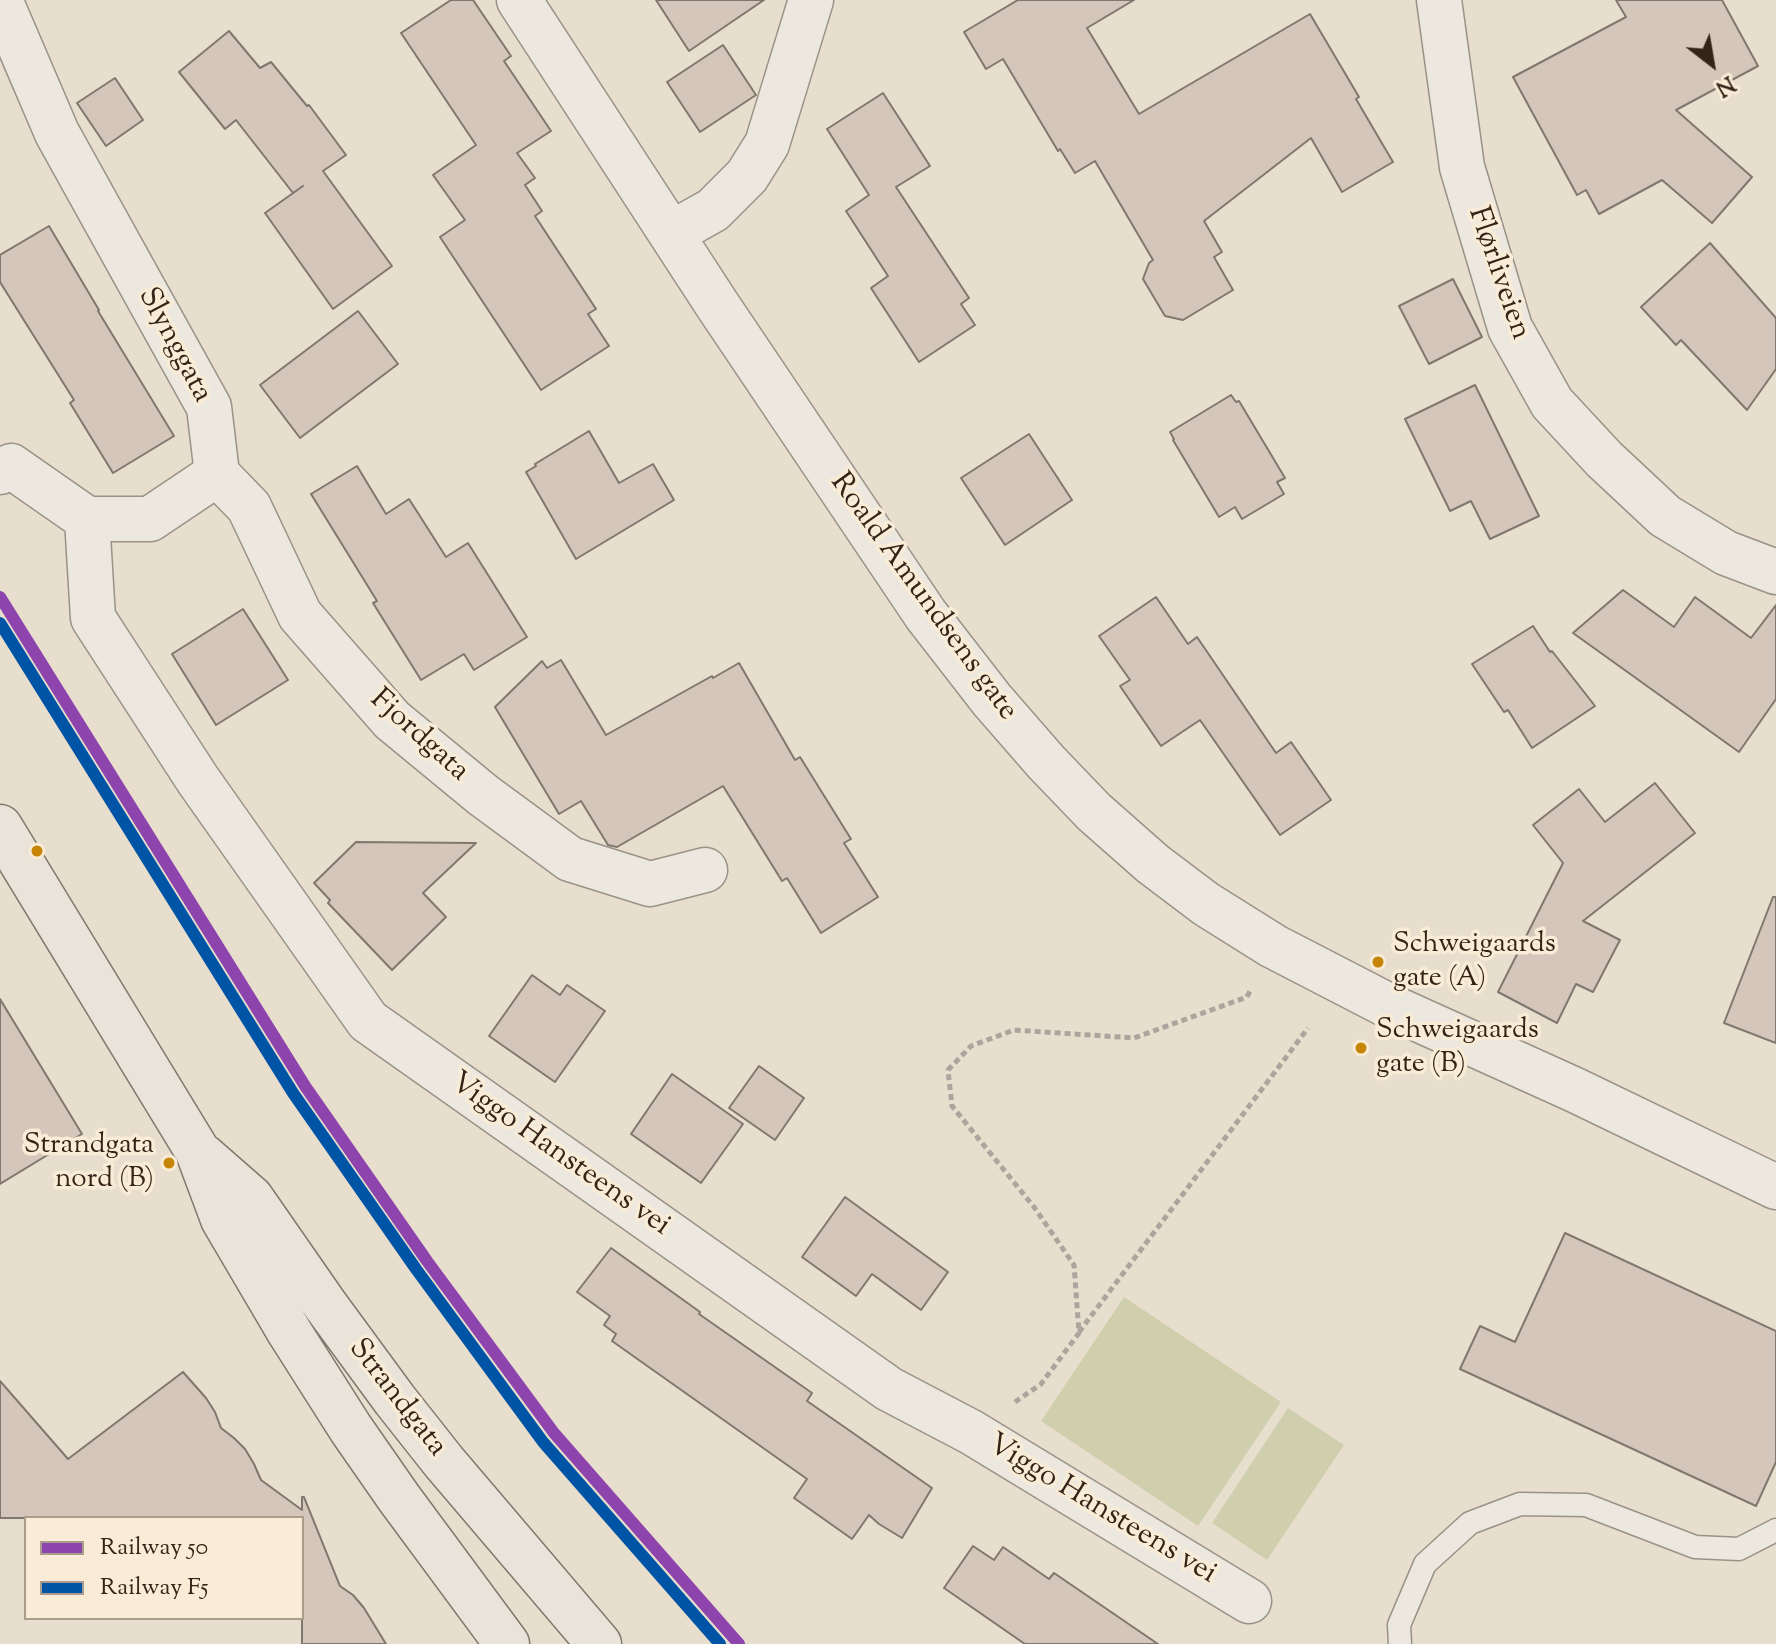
<!DOCTYPE html>
<html>
<head>
<meta charset="utf-8">
<style>
  body { margin:0 }
  #map { position:relative; width:1776px; height:1644px; overflow:hidden; background:#e8decd; font-family:"Sorts Mill Goudy",serif }
  canvas { display:block }
  .legend { position:absolute; left:24px; top:1516px; width:280px; height:104px; box-sizing:border-box; background:#f8ecd7; border:2px solid #aa9c8a; margin:0; padding:10px 14px; list-style:none; font-size:24px; color:#342317 }
  .legend li { display:flex; align-items:center; gap:16px; height:40px }
  .legend b { width:40px; border:2px solid #aa9c8a }
  .north { position:absolute; left:1672px; top:24px; width:80px; height:80px; -webkit-text-stroke:6px #f8ecd7; paint-order:stroke; rotate:149deg; font-size:22px; font-weight:700; line-height:32px; text-align:center; color:#342317 }
  .north::after { content:''; display:block; margin:auto; width:28px; height:36px; background:#342317; clip-path:polygon(50% 0,100% 100%,50% 72%,0 100%) }
</style>
</head>
<body>
<div id="map">
<canvas width="1776" height="1644"></canvas>
<ul class="legend">
<li><b style="height:10px;background:#8e44ad"></b>Railway 50</li>
<li><b style="height:10px;background:#0054a6"></b>Railway F5</li>
</ul>
<div class="north">N</div>
</div>
<script>
const ctx = document.querySelector('canvas').getContext('2d');
ctx.lineJoin = 'round';
function paint(path, color) {
  ctx.fillStyle = color;
  ctx.fill(path, 'evenodd');
}
function shape(rows) {
  const path = new Path2D();
  for (const r of rows) {
    path.moveTo(r[0], r[1]);
    for (let i = 2; i < r.length; i += 2) path.lineTo(r[i], r[i + 1]);
  }
  return path;
}
function trace(path, color, width, dash) {
  ctx.strokeStyle = color;
  ctx.lineWidth = width;
  ctx.lineCap = dash ? 'butt' : 'round';
  ctx.setLineDash(dash || []);
  ctx.stroke(path);
}
function label(font, color, halo, rows, align = 'center') {
  ctx.font = font + ' "Sorts Mill Goudy",serif';
  ctx.lineWidth = 7;
  ctx.setLineDash([]);
  ctx.textBaseline = 'middle';
  ctx.strokeStyle = halo;
  ctx.fillStyle = color;
  for (const [text, x, y, turn = 0] of rows) {
    ctx.save();
    ctx.translate(x, y);
    ctx.rotate((+turn || 0) * Math.PI / 180);
    ctx.textAlign = isNaN(turn) ? turn : align;
    if (halo) ctx.strokeText(text, 0, 0);
    ctx.fillText(text, 0, 0);
    ctx.restore();
  }
}
paint(shape([
  [1124,1297,1281,1402,1198,1526,1041,1421],
  [1288,1408,1344,1445,1267,1560,1212,1523]
]), '#d0cfad');
const building = shape([
  [451,0,473,0,511,56,504,61,551,131,517,153,535,178,525,185,542,211,535,216,596,309,588,314,609,346,541,390,440,237,465,220,433,175,476,145,401,33,451,0],
  [656,0,764,0,689,51,656,0],
  [1018,0,1134,0,1087,28,1139,114,1310,14,1359,97,1356,99,1393,162,1342,192,1311,138,1204,221,1222,252,1214,257,1233,290,1183,320,1165,316,1143,279,1149,263,1153,260,1095,161,1075,173,1060,149,1058,151,1003,59,986,69,964,32,1018,0],
  [1616,0,1722,0,1758,66,1676,110,1752,177,1712,223,1662,180,1599,214,1586,190,1577,195,1513,77,1626,17,1616,0],
  [229,31,260,68,271,62,307,106,309,105,346,155,323,171,392,266,333,309,265,213,303,186,293,193,236,120,225,129,179,72,229,31],
  [723,45,756,95,700,132,667,82,723,45],
  [115,78,143,120,106,146,77,103,115,78],
  [883,93,930,166,896,187,969,298,961,304,975,325,919,362,871,288,888,276,846,211,869,195,827,129,883,93],
  [49,226,99,310,98,311,174,436,113,473,70,403,74,400,0,282,0,255,49,226],
  [1710,243,1776,318,1776,369,1747,410,1681,340,1676,345,1641,307,1710,243],
  [1453,279,1482,337,1429,364,1399,306,1453,279],
  [358,311,398,364,300,438,260,385,358,311],
  [1475,385,1539,516,1490,539,1471,501,1450,511,1405,419,1475,385],
  [1231,395,1236,402,1239,401,1285,478,1277,482,1284,494,1242,519,1235,507,1219,517,1173,440,1174,439,1170,432,1231,395],
  [589,431,619,483,653,464,674,500,576,559,526,472,536,466,535,464,589,431],
  [1029,434,1072,500,1005,545,961,478,1029,434],
  [357,466,386,514,409,499,446,557,468,543,527,637,474,670,464,654,421,680,373,603,377,601,311,494,357,466],
  [1623,590,1674,627,1695,597,1751,638,1776,605,1776,699,1739,752,1573,633,1623,590],
  [1156,597,1188,644,1197,637,1276,753,1291,742,1331,800,1280,835,1200,720,1161,746,1120,686,1130,680,1099,636,1156,597],
  [243,609,288,680,216,725,172,654,243,609],
  [1533,626,1550,652,1552,651,1595,706,1532,748,1508,710,1504,712,1472,664,1533,626],
  [561,660,606,735,712,676,713,678,739,663,795,760,800,757,851,839,844,843,878,897,821,933,787,878,782,881,723,786,617,847,608,845,581,801,559,814,495,707,542,661,547,668,561,660],
  [1655,783,1695,833,1583,921,1620,940,1593,992,1576,984,1557,1023,1498,992,1563,863,1533,825,1579,789,1605,822,1655,783],
  [356,842,476,843,423,893,446,917,392,970,328,903,330,900,314,883,356,842],
  [1773,897,1776,897,1776,1043,1724,1023,1773,897],
  [532,975,560,995,567,985,605,1011,555,1082,489,1036,532,975],
  [0,999,82,1134,0,1184,0,999],
  [759,1066,804,1098,775,1140,729,1108,759,1066],
  [672,1074,743,1124,701,1183,631,1134,672,1074],
  [845,1197,948,1272,921,1310,872,1274,856,1296,802,1257,845,1197],
  [1565,1233,1776,1331,1776,1462,1756,1506,1460,1369,1480,1326,1515,1342,1565,1233],
  [611,1248,700,1312,699,1314,812,1393,807,1401,932,1488,902,1538,879,1524,869,1515,852,1539,794,1498,807,1479,612,1341,616,1334,604,1325,610,1316,577,1292,611,1248],
  [183,1372,206,1398,215,1412,221,1428,234,1438,245,1449,254,1464,261,1480,302,1510,302,1497,304,1497,340,1586,353,1595,364,1608,386,1644,302,1644,302,1518,0,1518,0,1381,68,1459,183,1372],
  [973,1546,994,1560,1003,1547,1049,1579,1054,1573,1158,1644,1025,1644,944,1588,973,1546]
]);
paint(building, '#d5c6bb');
trace(building, '#80786e', 2);
const service = shape([
  [1400,1644,1399,1625,1425,1564,1470,1523,1520,1504,1586,1505,1695,1547,1739,1549,1776,1530]
]);
const minor = shape([
  [1439,0,1462,167,1510,328,1552,403,1604,459,1665,516,1726,553,1776,572],
  [672,233,713,210,747,176,767,144,811,0],
  [0,472,11,466,87,519,150,519,217,474,209,407,57,133,0,0],
  [217,474,249,507,300,615,392,720,483,795,570,859,650,884,705,870],
  [87,519,93,618,198,780,368,1021,889,1389,971,1432,1249,1601]
]);
const tertiary = shape([
  [519,0,718,306,926,615,992,700,1046,762,1094,812,1153,864,1206,904,1273,946,1389,1006,1575,1090,1776,1187]
]);
const primary = shape([
  [0,827,198,1152,223,1219,290,1333,351,1429,399,1498,507,1644],
  [203,1156,251,1198,326,1306,395,1400,444,1462,599,1644]
]);
trace(service, '#999287', 25);
trace(minor, '#999287', 47);
trace(tertiary, '#999287', 47);
trace(primary, '#80786e', 47);
trace(shape([
  [1079,1332,1308,1028],
  [1015,1402,1041,1384,1079,1333,1074,1265,1034,1207,952,1106,948,1070,971,1046,1014,1030,1134,1038,1247,997,1250,991]
]), '#aba59d', 5, [6, 4]);
trace(service, '#ece7df', 22);
trace(minor, '#ece7df', 44);
trace(tertiary, '#ece7df', 44);
trace(primary, '#e9e3d9', 44);
trace(shape([
  [0,597,305,1086,427,1261,554,1433,739,1644]
]), '#8e44ad', 12);
trace(shape([
  [0,623,293,1093,416,1269,543,1442,720,1644]
]), '#0054a6', 12);
for (const [x, y, r, color] of [
  [37,851,7,"#c68506"],
  [1378,962,7,"#c68506"],
  [1361,1048,7,"#c68506"],
  [169,1163,7,"#c68506"]
]) {
  const dot = new Path2D();
  dot.arc(x, y, r, 0, 2 * Math.PI);
  ctx.fillStyle = color;
  ctx.fill(dot);
  trace(dot, '#f8ecd7', 3);
}
label('28px', '#342317', '#f8ecd7', [
  ["Schweigaards",1393,946],
  ["gate (A)",1393,980],
  ["Schweigaards",1376,1032],
  ["gate (B)",1376,1066],
  ["Strandgata",154,1147,"right"],
  ["nord (B)",154,1181,"right"]
], 'left');
label('30px', '#342317', '#f8ecd7', [
  ["Flørliveien",1497,274,71],
  ["Slynggata",173,346,62],
  ["Roald Amundsens gate",922,598,54],
  ["Fjordgata",418,737,42],
  ["Viggo Hansteens vei",559,1156,35],
  ["Strandgata",396,1399,52],
  ["Viggo Hansteens vei",1101,1511,31]
]);
</script>
</body>
</html>
